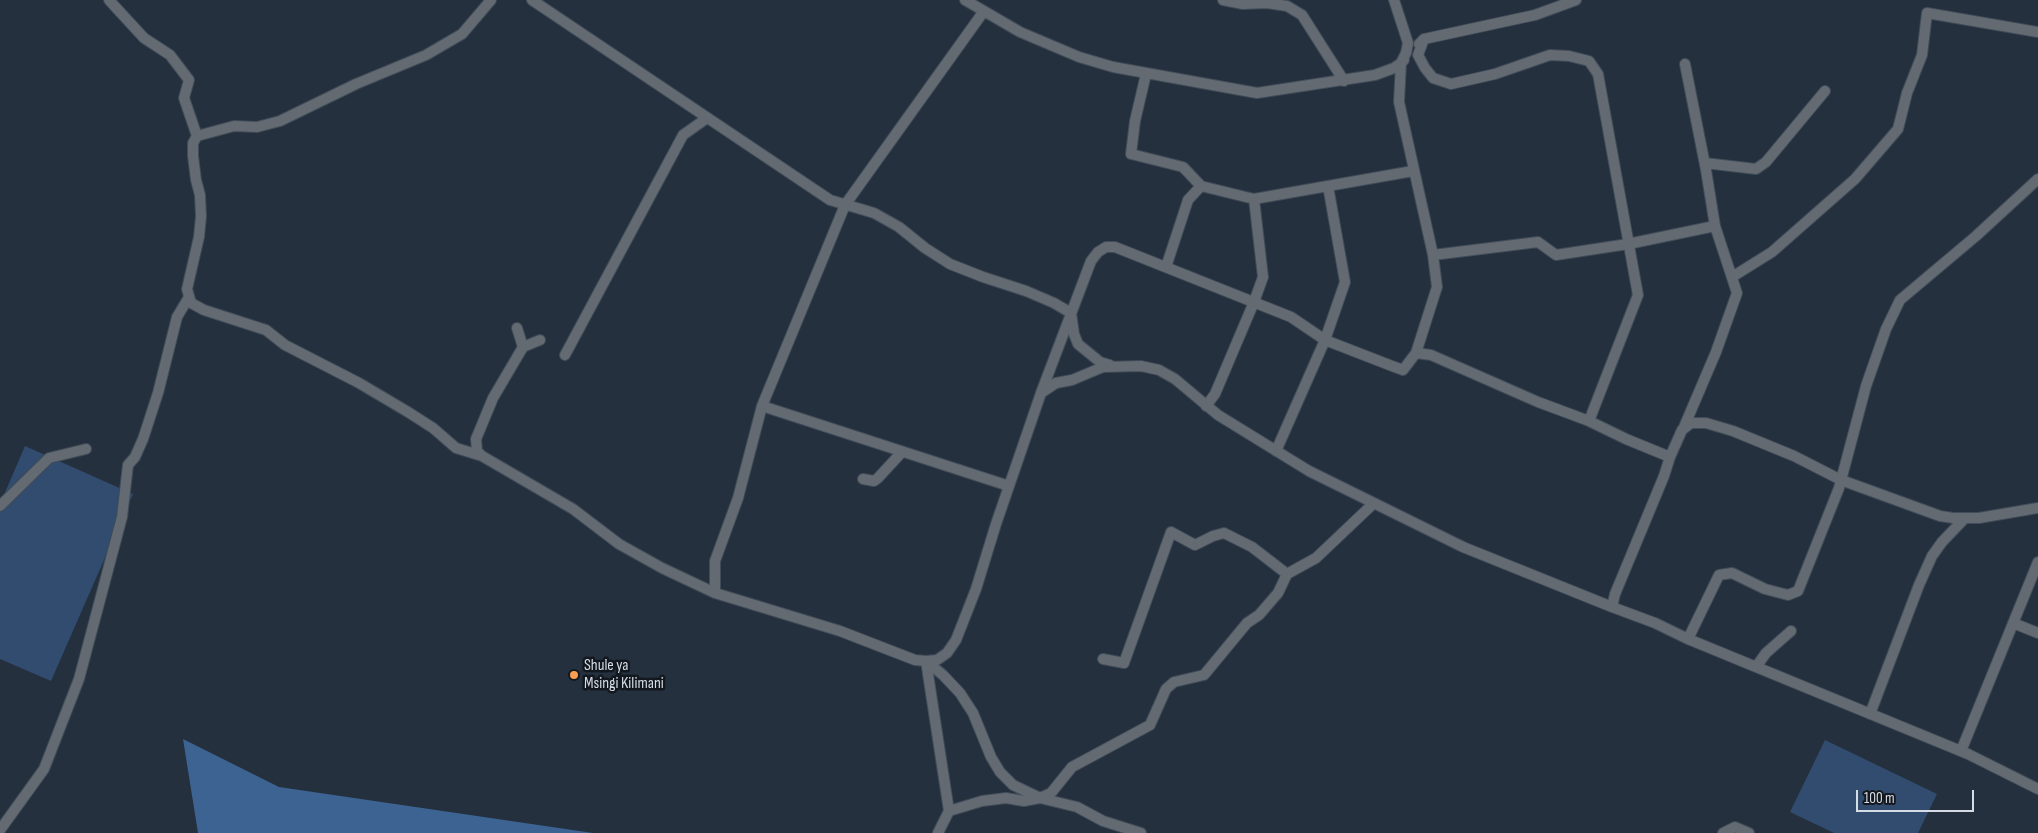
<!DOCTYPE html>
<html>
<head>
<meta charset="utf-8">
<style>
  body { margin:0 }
  #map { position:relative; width:2038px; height:833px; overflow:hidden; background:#24303e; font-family:"Sofia Sans Condensed",sans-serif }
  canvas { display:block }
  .scale { position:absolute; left:1856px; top:790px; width:118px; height:22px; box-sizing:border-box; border:2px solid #d5dce6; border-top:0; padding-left:6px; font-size:15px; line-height:18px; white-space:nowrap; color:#d5dce6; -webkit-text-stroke:4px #12181e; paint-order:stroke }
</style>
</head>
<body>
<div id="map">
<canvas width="2038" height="833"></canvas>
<div class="scale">100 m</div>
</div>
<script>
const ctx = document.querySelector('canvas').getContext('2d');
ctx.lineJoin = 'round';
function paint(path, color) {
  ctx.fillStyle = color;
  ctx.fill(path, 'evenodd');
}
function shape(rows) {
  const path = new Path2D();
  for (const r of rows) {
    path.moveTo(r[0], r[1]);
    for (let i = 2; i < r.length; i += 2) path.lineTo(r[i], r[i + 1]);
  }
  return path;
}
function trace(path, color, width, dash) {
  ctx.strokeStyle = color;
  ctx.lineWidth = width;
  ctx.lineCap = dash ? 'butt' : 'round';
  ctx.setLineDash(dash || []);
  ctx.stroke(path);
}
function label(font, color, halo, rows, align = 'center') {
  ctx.font = font + ' "Sofia Sans Condensed",sans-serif';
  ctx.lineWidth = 5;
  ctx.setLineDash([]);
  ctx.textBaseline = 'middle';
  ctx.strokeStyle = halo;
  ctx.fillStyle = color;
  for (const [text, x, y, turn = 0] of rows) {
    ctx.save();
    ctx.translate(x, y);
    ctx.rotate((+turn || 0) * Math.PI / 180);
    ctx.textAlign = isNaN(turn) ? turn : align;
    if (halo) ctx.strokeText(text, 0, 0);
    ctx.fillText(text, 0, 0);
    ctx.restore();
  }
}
paint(shape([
  [25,446,133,494,51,681,0,659,0,504],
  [1825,740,1937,794,1918,833,1834,833,1790,812]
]), '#314c6e');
paint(shape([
  [183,739,279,787,593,833,198,833]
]), '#3c6391');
const minor = shape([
  [109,0,144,38,170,55,189,80,184,98,197,136],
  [491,0,462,34,426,55,356,84,280,121,257,127,234,126,197,136,193,143,193,156,196,180,200,195,201,216,199,237,187,289,191,303,204,310,266,330,285,345,359,383,408,412,433,428,456,448,482,456,573,509,619,544,662,568,715,593,840,631,915,660,926,661,937,660,947,653,956,640,976,589,996,524,1041,393,1056,383,1072,380,1103,367,1141,366,1159,370,1175,379,1218,415,1309,471,1463,547,1612,607],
  [532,0,830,200,874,213,899,227,925,248,950,264,983,277,1026,291,1054,303,1071,313,1074,334,1078,344,1100,362,1110,365],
  [965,0,1020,32,1079,57,1113,67,1257,93,1375,75,1394,68,1401,63,1406,53,1408,43,1394,0],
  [1223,0,1243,4,1267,3,1287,6,1302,15,1344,81],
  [1424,39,1418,55,1425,68,1433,78,1451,84,1495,74,1550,55,1569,56,1589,61,1598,74,1638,295,1589,421],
  [1419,44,1424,39,1535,15,1576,0],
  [1404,60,1401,63,1399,102,1433,255,1437,287,1416,353],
  [1146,74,1135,121,1131,154,1183,167,1201,186,1254,199,1413,171],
  [1705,163,1756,169,1766,162,1825,91],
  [2038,179,1976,236,1900,300,1886,329,1866,386,1839,488,1798,591,1788,595,1765,589,1732,573,1719,575,1688,639,1968,754,2038,789],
  [1433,255,1538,242,1556,255,1628,244,1715,226],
  [1166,267,1188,200,1201,186],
  [1732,277,1772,252,1855,179,1898,129,1907,93,1922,55,1927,13,2038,32],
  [517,328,523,347],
  [565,355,683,135,707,118],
  [1041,393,1091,261,1098,252,1106,247,1115,247,1291,317,1325,340,1392,366,1403,370,1416,353,1431,355,1538,402,1589,421,1626,439,1670,457],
  [762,406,845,205,984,11],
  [1206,406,1215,394,1254,302,1263,277,1254,199],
  [1684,427,1716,352,1737,293,1715,226,1706,170,1685,64],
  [1276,451,1325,340,1345,282,1328,186],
  [482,456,477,451,476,439,493,398,523,347,540,340],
  [863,479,874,481,878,478,902,452],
  [0,506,49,458,86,449],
  [715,593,715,561,738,498,762,406,1009,486],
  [2013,623,2038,633],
  [1688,639,1655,623,1612,607,1615,594,1664,476,1670,457,1682,430,1691,423,1706,423,1733,431,1794,456,1841,480,1940,516,1953,518,1979,518,2038,508],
  [1103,659,1124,663,1171,532,1195,545,1213,536,1224,533,1252,547,1287,574,1316,558,1374,503],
  [926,661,943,675,960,693,973,713,991,757,1000,772,1013,785,1040,798,1077,807,1103,821,1141,833],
  [926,661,949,811,938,833],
  [1756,667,1766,653,1791,631],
  [1870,714,1919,585,1932,556,1942,542,1965,518],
  [1961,751,2038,562],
  [949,811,982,801,1006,798,1024,801,1040,798,1051,793,1072,767,1150,725,1166,689,1174,682,1204,675,1247,623,1259,615,1278,593,1287,574],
  [0,830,44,769,79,679,122,517,128,465,135,457,143,439,158,393,177,317,189,297],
  [1723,833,1735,827,1749,833]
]);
trace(minor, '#404c59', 12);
trace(minor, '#646a71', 10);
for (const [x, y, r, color] of [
  [574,675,5,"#fb9e52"]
]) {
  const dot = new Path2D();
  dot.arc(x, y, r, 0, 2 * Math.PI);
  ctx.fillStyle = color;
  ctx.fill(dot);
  trace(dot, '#12181e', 2);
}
label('16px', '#d5dce6', '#12181e', [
  ["Shule ya",584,666],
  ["Msingi Kilimani",584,684]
], 'left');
</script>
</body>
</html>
